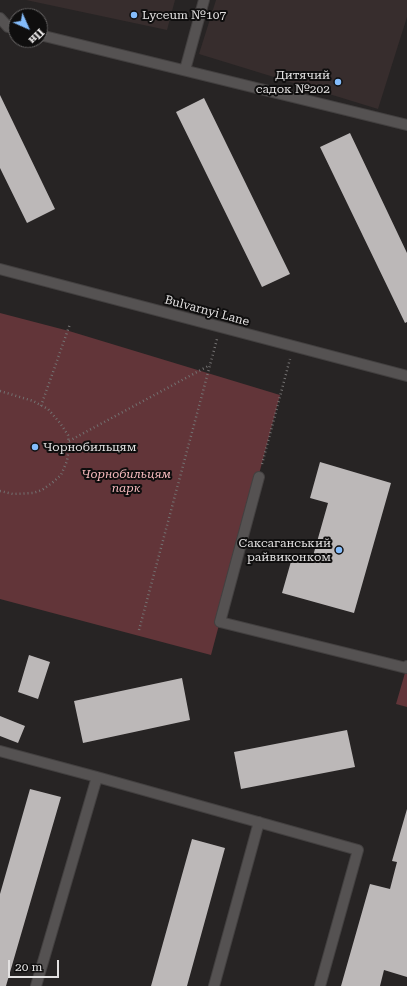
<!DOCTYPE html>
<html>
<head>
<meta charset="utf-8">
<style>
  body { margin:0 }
  #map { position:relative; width:407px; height:986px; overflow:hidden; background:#272424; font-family:"Roboto Serif",serif }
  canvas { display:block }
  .north { position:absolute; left:8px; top:8px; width:40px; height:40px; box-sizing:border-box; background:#0f0e0e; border:1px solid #646262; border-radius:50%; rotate:135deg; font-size:11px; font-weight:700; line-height:16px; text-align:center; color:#e3e1e1 }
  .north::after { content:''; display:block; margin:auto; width:14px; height:18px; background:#84bcfb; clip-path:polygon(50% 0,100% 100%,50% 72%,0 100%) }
  .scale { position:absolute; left:8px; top:960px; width:51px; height:18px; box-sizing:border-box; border:2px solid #e3e1e1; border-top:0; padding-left:5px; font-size:12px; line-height:14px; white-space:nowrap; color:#e3e1e1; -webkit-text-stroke:3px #0f0e0e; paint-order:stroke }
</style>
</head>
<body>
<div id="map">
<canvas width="407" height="986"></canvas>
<div class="north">Пн</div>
<div class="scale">20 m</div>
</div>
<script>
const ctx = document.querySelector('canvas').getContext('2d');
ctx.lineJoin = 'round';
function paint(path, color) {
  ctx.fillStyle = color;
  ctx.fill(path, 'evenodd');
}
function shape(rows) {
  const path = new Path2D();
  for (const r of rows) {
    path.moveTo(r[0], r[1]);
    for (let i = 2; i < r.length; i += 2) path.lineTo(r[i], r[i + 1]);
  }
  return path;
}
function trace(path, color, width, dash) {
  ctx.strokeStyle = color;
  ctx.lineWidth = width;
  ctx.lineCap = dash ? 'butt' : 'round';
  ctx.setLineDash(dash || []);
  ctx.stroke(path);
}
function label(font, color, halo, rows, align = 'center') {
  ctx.font = font + ' "Roboto Serif",serif';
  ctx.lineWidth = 4;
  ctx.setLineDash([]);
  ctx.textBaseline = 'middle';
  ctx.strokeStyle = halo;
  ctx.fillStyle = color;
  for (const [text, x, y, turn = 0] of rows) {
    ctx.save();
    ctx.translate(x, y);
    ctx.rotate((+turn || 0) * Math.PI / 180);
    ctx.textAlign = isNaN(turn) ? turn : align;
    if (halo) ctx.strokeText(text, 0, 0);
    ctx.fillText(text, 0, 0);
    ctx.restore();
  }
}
paint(shape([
  [26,0,175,0,167,30],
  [216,0,407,0,407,17,378,109,199,54]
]), '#372d2d');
paint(shape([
  [0,313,69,331,280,395,211,655,0,599],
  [407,666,407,707,396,704]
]), '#623539');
paint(shape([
  [0,95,55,209,27,223,0,168],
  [204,98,290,274,262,287,176,112],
  [350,133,407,253,407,322,405,323,320,147],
  [320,462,391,483,354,613,282,593,292,558,311,563,328,503,310,498],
  [29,655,50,662,38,699,18,692],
  [182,678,190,720,83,743,74,701],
  [0,716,25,726,18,743,0,736],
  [347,730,355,767,241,789,234,752],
  [30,789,61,797,6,986,0,986,0,894],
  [407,809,407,977,384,970,380,986,341,986,370,884,390,889,397,862,392,861],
  [192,839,225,848,187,986,151,986]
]), '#bcb8b8');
const service = shape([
  [0,18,8,27,16,29],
  [40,35,407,125],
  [185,70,204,0],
  [259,477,220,622,406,668,407,666],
  [0,751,97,777,358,850,320,986],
  [36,986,97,777],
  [214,986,259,822]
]);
const tertiary = shape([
  [0,269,407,376]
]);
trace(service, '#434040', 12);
trace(tertiary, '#434040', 12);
trace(shape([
  [0,391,33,401,48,409,60,423,68,435,69,447,67,461,61,475,52,483,42,490,33,493,13,494,0,491],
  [41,406,70,324],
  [69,441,210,365],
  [262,464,290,359],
  [139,630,217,339]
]), '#737171', 2.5, [1, 3]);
trace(service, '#555252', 10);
trace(tertiary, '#555252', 10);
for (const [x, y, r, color] of [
  [134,15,4,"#84bcfb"],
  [338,82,4,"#84bcfb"],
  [35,447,4,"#84bcfb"],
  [339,550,4,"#84bcfb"]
]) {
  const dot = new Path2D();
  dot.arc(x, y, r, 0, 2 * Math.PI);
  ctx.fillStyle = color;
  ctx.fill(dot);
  trace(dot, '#0f0e0e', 1.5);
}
label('12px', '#e3e1e1', '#0f0e0e', [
  ["Lyceum №107",142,15],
  ["Дитячий",330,75,"right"],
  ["садок №202",330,89,"right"],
  ["Чорнобильцям",43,447],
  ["Саксаганський",331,543,"right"],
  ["райвиконком",331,557,"right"]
], 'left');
label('12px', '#e3e1e1', '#0f0e0e', [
  ["Bulvarnyi Lane",207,311,15]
]);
label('italic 12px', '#f7bbbe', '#0f0e0e', [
  ["Чорнобильцям",126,474],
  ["парк",126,488]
]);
</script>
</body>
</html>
